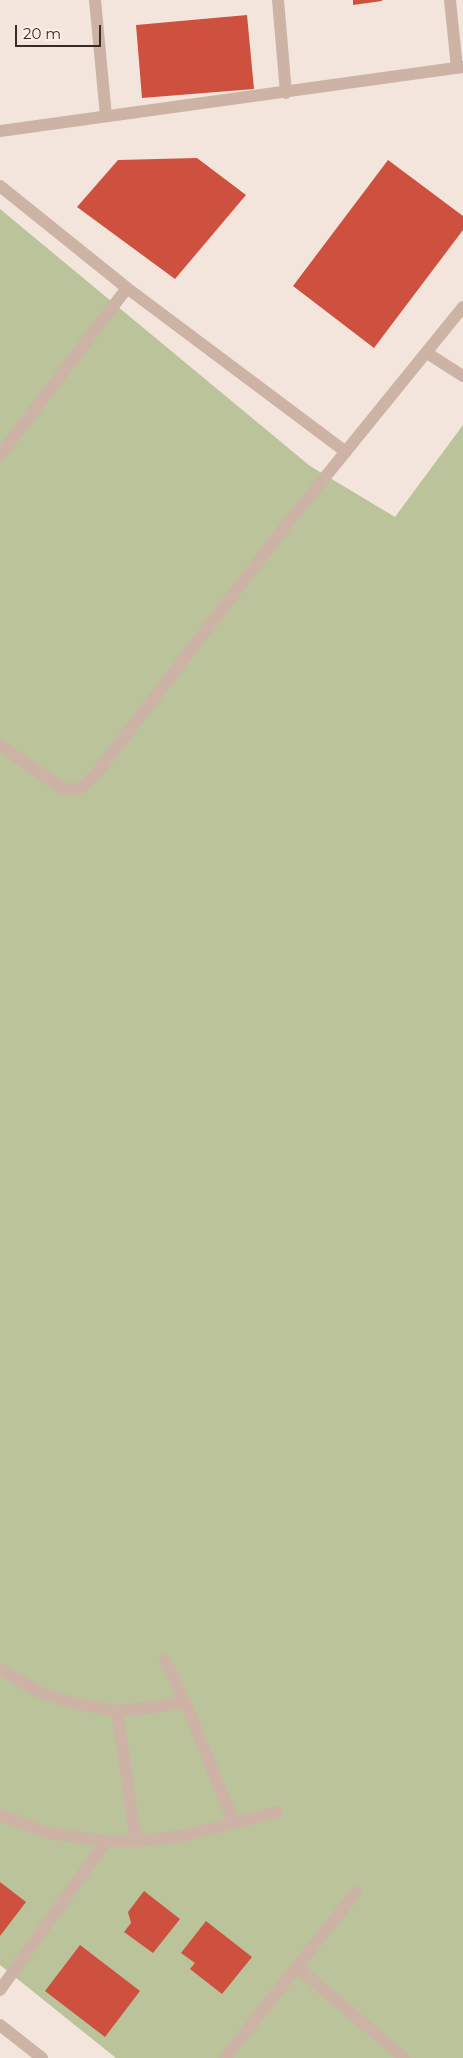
<!DOCTYPE html>
<html>
<head>
<meta charset="utf-8">
<style>
  body { margin:0 }
  #map { position:relative; width:463px; height:2058px; overflow:hidden; background:#f3e5db; font-family:Montserrat,sans-serif }
  canvas { display:block }
  .scale { position:absolute; left:15px; top:25px; width:86px; height:22px; box-sizing:border-box; border:2px solid #382b27; border-top:0; padding-left:6px; font-size:15px; line-height:18px; white-space:nowrap; color:#382b27; -webkit-text-stroke:4px #fbf0e7; paint-order:stroke }
</style>
</head>
<body>
<div id="map">
<canvas width="463" height="2058"></canvas>
<div class="scale">20 m</div>
</div>
<script>
const ctx = document.querySelector('canvas').getContext('2d');
ctx.lineJoin = 'round';
function paint(path, color) {
  ctx.fillStyle = color;
  ctx.fill(path, 'evenodd');
}
function shape(rows) {
  const path = new Path2D();
  for (const r of rows) {
    path.moveTo(r[0], r[1]);
    for (let i = 2; i < r.length; i += 2) path.lineTo(r[i], r[i + 1]);
  }
  return path;
}
function trace(path, color, width, dash) {
  ctx.strokeStyle = color;
  ctx.lineWidth = width;
  ctx.lineCap = dash ? 'butt' : 'round';
  ctx.setLineDash(dash || []);
  ctx.stroke(path);
}
paint(shape([
  [0,209,310,466,395,517,463,425,463,2058,116,2058,0,1965]
]), '#bac39a');
paint(shape([
  [353,0,382,0,382,1,353,5],
  [247,15,254,89,142,98,136,25],
  [197,158,246,195,175,279,77,207,118,160],
  [388,160,463,216,463,230,374,348,293,286],
  [0,1882,26,1902,0,1936],
  [144,1891,180,1919,153,1953,124,1932,131,1923,128,1912],
  [206,1921,252,1957,222,1994,190,1969,195,1963,181,1953],
  [80,1945,140,1991,105,2037,45,1991]
]), '#cd513e');
trace(shape([
  [95,0,106,116],
  [278,0,286,93],
  [450,0,457,68],
  [0,131,463,67],
  [0,186,127,288,346,452],
  [427,353,463,376],
  [0,455,127,288],
  [0,745,60,787,73,790,82,787,96,774,287,524,463,307],
  [165,1660,185,1702,234,1823],
  [0,1669,43,1694,78,1704,117,1711,162,1706,185,1702],
  [117,1711,136,1841],
  [0,1815,48,1833,106,1841,136,1841,183,1836,277,1812],
  [297,1967,404,2058],
  [0,1990,106,1841],
  [0,2025,42,2058],
  [225,2058,356,1892]
]), '#ccb3a6', 12);
</script>
</body>
</html>
